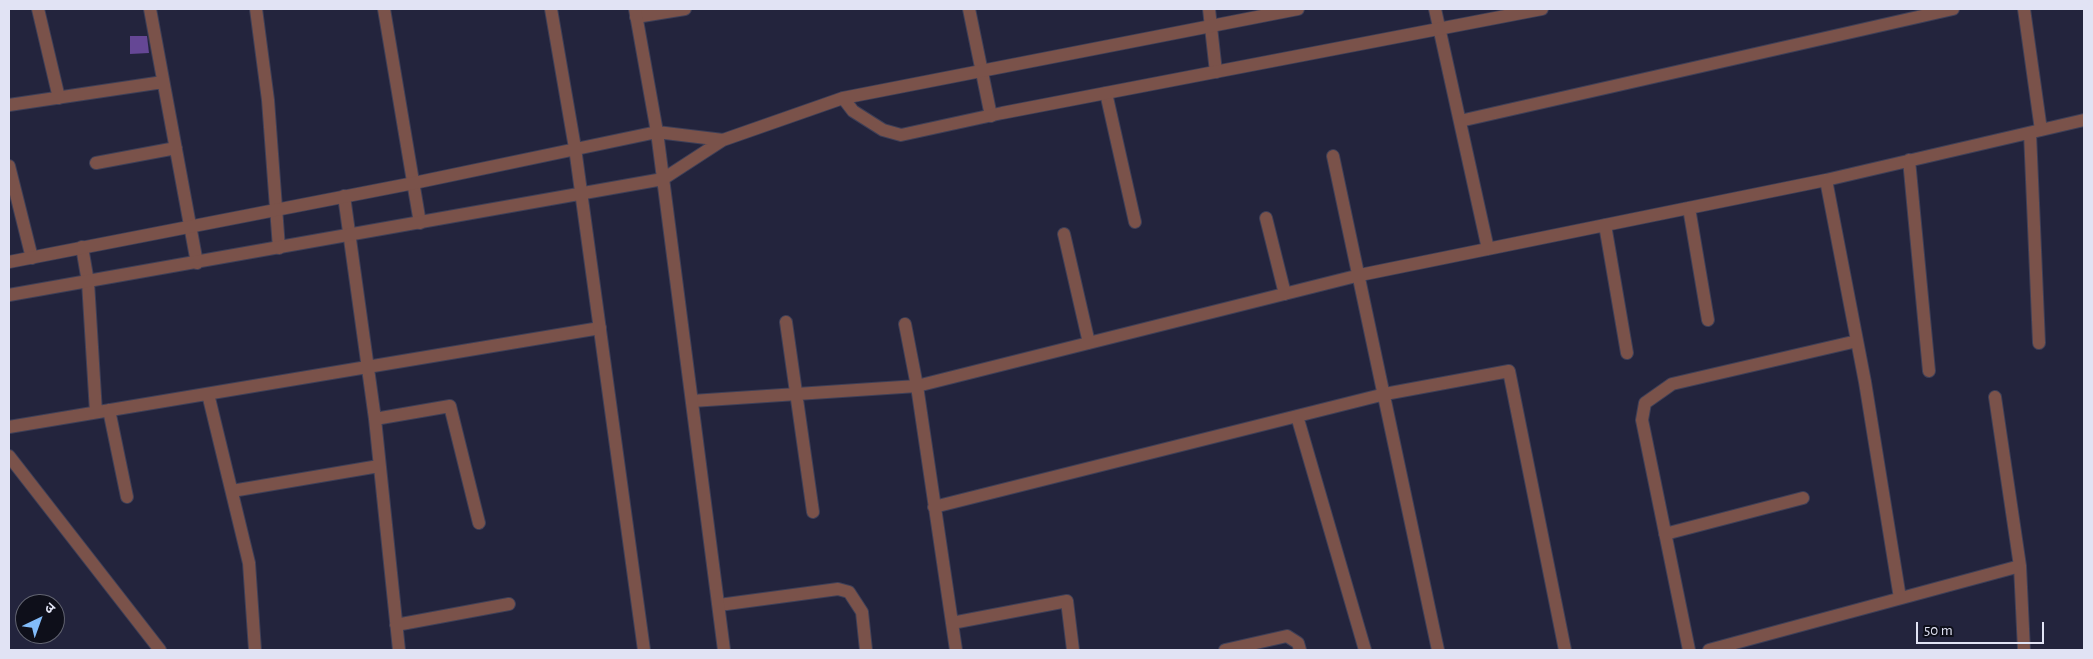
<!DOCTYPE html>
<html>
<head>
<meta charset="utf-8">
<style>
  body { margin:0 }
  #map { position:relative; width:2093px; height:659px; overflow:hidden; background:#23243d; font-family:"Alegreya Sans","Noto Sans Devanagari",sans-serif }
  canvas { display:block }
  .frame { position:absolute; inset:0; border:10px solid #e1e3f4; pointer-events:none }
  .north { position:absolute; left:15px; top:594px; width:50px; height:50px; box-sizing:border-box; background:#0e0f1a; border:1px solid #626471; border-radius:50%; rotate:42deg; font-size:14px; font-weight:700; line-height:20px; text-align:center; color:#e1e3f4 }
  .north::after { content:''; display:block; margin:auto; width:18px; height:22px; background:#82bcfa; clip-path:polygon(50% 0,100% 100%,50% 72%,0 100%) }
  .scale { position:absolute; left:1916px; top:622px; width:128px; height:22px; box-sizing:border-box; border:2px solid #e1e3f4; border-top:0; padding-left:6px; font-size:15px; line-height:18px; white-space:nowrap; color:#e1e3f4; -webkit-text-stroke:4px #0e0f1a; paint-order:stroke }
</style>
</head>
<body>
<div id="map">
<canvas width="2093" height="659"></canvas>
<div class="frame"></div>
<div class="north">उ</div>
<div class="scale">50 m</div>
</div>
<script>
const ctx = document.querySelector('canvas').getContext('2d');
ctx.lineJoin = 'round';
function paint(path, color) {
  ctx.fillStyle = color;
  ctx.fill(path, 'evenodd');
}
function shape(rows) {
  const path = new Path2D();
  for (const r of rows) {
    path.moveTo(r[0], r[1]);
    for (let i = 2; i < r.length; i += 2) path.lineTo(r[i], r[i + 1]);
  }
  return path;
}
function trace(path, color, width, dash) {
  ctx.strokeStyle = color;
  ctx.lineWidth = width;
  ctx.lineCap = dash ? 'butt' : 'round';
  ctx.setLineDash(dash || []);
  ctx.stroke(path);
}
paint(shape([
  [130,36,147,36,149,53,130,54]
]), '#654795');
const minor = shape([
  [38,9,59,98],
  [150,9,197,263],
  [256,9,268,100,279,248],
  [384,9,420,223],
  [969,9,991,116],
  [1209,9,1216,72],
  [1435,9,1488,249],
  [2024,9,2041,130],
  [636,17,685,9],
  [1106,93,1135,222],
  [9,105,163,82],
  [1460,121,1953,9],
  [2030,133,2039,343],
  [1333,156,1438,650],
  [1909,160,1929,371],
  [96,163,176,148],
  [9,166,32,258],
  [1826,180,1865,382,1900,598],
  [344,196,375,419,399,650],
  [1689,208,1708,320],
  [1266,218,1285,294],
  [1605,225,1627,353],
  [1064,234,1089,343],
  [82,247,88,282,96,412],
  [786,322,813,512],
  [905,324,917,386,956,650],
  [208,394,249,563,255,650],
  [1995,397,2020,566,2024,650],
  [692,401,917,386,1360,275,1826,180,2084,120],
  [109,410,127,497],
  [1297,416,1365,650],
  [375,419,450,406,479,523],
  [9,427,600,328],
  [9,456,160,650],
  [232,491,379,466],
  [934,507,1385,394,1509,371,1565,650],
  [1665,534,1803,498],
  [719,605,838,589,849,592,862,612,866,650],
  [952,623,1067,601,1073,650],
  [396,625,509,604],
  [1225,650,1287,636,1298,643,1300,650],
  [1689,650,1642,420,1645,403,1672,384,1857,341],
  [1709,650,2020,566]
]);
const tertiary = shape([
  [551,9,575,148,644,650],
  [635,9,657,132,724,650],
  [843,98,853,111,883,130,901,135,1002,113,1542,9],
  [9,262,414,183,657,132,723,140],
  [9,295,663,179,723,140,843,98,1298,9]
]);
trace(minor, '#3e3f57', 14);
trace(tertiary, '#3e3f57', 14);
trace(minor, '#7a524a', 12);
trace(tertiary, '#7a524a', 12);
</script>
</body>
</html>
